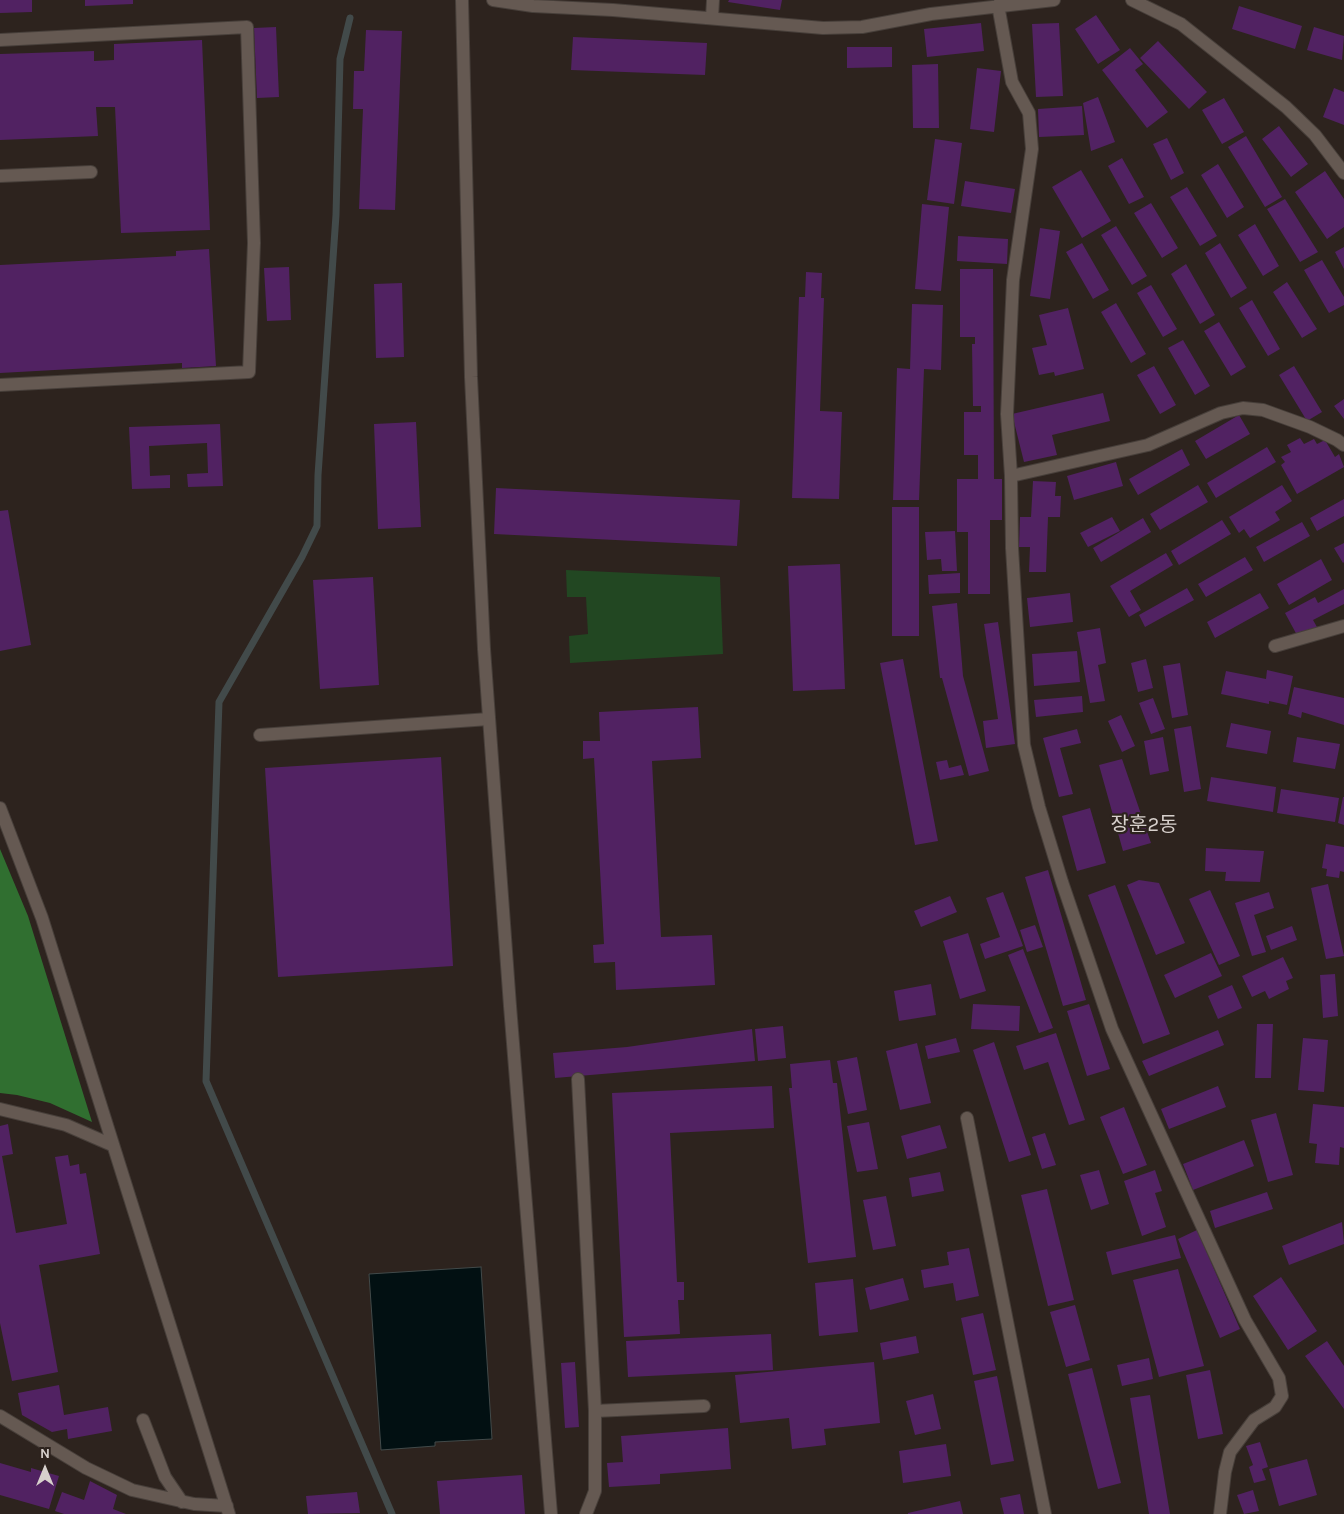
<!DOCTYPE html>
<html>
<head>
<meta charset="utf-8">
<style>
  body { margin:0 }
  #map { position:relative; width:1344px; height:1514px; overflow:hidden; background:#2d231e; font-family:Karla,sans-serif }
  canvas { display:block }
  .north { position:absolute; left:20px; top:1444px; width:50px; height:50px; -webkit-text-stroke:4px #2d231e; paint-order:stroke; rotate:0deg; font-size:14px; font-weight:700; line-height:20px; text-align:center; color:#d7d0cc }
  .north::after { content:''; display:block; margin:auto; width:18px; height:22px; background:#d7d0cc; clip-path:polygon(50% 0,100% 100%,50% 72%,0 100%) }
</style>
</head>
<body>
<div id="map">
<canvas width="1344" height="1514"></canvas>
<div class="north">N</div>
</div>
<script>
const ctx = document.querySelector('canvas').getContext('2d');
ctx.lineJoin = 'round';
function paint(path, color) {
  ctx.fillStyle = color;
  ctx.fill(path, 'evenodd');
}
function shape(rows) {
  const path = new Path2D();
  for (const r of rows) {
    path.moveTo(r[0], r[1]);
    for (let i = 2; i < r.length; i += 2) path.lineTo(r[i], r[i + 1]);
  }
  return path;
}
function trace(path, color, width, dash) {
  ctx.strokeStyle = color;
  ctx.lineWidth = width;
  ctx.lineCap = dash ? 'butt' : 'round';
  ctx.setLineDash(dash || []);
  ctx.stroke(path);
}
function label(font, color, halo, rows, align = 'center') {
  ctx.font = font + ' Karla,"Noto Sans KR",sans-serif';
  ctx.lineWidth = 4.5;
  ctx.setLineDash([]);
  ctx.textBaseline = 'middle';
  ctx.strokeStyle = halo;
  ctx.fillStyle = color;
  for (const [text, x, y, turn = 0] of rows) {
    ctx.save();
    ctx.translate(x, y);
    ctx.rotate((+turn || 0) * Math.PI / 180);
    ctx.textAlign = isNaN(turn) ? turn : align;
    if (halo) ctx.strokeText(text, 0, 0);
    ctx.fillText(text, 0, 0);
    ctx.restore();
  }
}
paint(shape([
  [566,570,720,577,723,654,570,663,569,636,588,634,586,597,567,597]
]), '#224722');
paint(shape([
  [0,849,28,916,92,1122,50,1103,17,1095,0,1093]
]), '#306f30');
const water = shape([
  [481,1267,492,1439,435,1442,435,1446,381,1450,369,1274,481,1267]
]);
paint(water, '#021012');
trace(water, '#424a4a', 1);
trace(shape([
  [350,18,340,59,336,215,318,475,317,526,302,557,219,702,206,1081,392,1514]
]), '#424a4a', 7);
paint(shape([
  [0,0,32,0,32,12,0,13],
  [85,0,133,0,133,4,85,6],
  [729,0,782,0,780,10,728,2],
  [1239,6,1302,26,1295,49,1232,29],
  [1096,15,1120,50,1098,64,1075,29],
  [981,23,984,51,927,57,924,29],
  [1059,23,1063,96,1036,97,1032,24],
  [276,27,279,97,257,98,254,28],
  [1314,27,1344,36,1342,60,1307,50],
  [366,30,402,31,395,210,359,209,363,109,353,109,354,71,364,71],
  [573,37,707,43,705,75,571,70],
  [202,40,210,230,121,233,115,107,96,107,98,136,0,140,0,54,94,51,94,61,114,60,114,44],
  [1158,41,1207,92,1189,109,1140,58],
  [847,47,892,47,892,67,847,68],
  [1130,48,1143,64,1135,70,1168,112,1147,128,1102,70],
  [938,64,939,128,913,128,912,65],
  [977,68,1001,71,994,132,970,129],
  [1334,88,1344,92,1344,125,1323,117],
  [1098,97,1115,142,1091,151,1083,103],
  [1224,98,1244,132,1222,144,1202,110],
  [1082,106,1084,135,1039,137,1038,109],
  [1279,126,1308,164,1291,177,1262,139],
  [1246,136,1282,197,1265,207,1228,147],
  [1167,138,1184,173,1171,180,1153,144],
  [935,139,962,143,954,204,927,200],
  [1122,158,1144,197,1129,204,1108,166],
  [1218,164,1244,207,1227,218,1201,175],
  [1081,170,1111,221,1082,238,1052,187],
  [1325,171,1344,199,1344,227,1327,239,1295,192],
  [965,181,1015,189,1011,213,961,206],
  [1187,187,1217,236,1200,246,1170,197],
  [1285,199,1318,252,1300,262,1267,209],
  [1151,203,1178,248,1162,258,1134,213],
  [922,204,949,207,941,291,915,289],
  [1255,224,1279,266,1263,276,1238,235],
  [1116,226,1147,276,1132,285,1101,235],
  [1040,228,1060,231,1050,299,1030,296],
  [958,236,1008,239,1007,264,957,261],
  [1082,243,1109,290,1093,299,1066,252],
  [1220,243,1247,288,1231,298,1205,253],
  [1344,247,1344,269,1335,252],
  [209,249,216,366,182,368,182,363,0,373,0,265,176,256,176,251],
  [1322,260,1344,297,1344,305,1329,313,1304,270],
  [1186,264,1215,315,1200,324,1171,274],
  [289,267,291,320,267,321,264,268],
  [960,269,993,269,994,479,1002,479,1002,520,990,520,990,594,968,594,968,532,957,532,957,479,978,479,978,455,964,455,964,412,981,412,981,406,973,406,972,344,975,344,975,337,960,337],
  [806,272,822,273,821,298,824,298,820,411,842,412,839,499,792,498,799,297,805,297],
  [1287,282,1317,329,1302,338,1273,292],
  [402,283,404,357,376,358,374,284],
  [1151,285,1177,329,1163,337,1137,293],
  [1252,300,1280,349,1268,356,1239,308],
  [1116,303,1146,354,1131,363,1101,312],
  [912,304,943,305,941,370,924,369,919,500,893,500,897,368,910,369],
  [1068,308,1084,369,1055,376,1054,372,1039,375,1032,348,1047,345,1039,315],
  [1219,322,1246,367,1231,376,1204,331],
  [1183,340,1210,386,1195,395,1168,348],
  [1154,366,1176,405,1160,414,1137,375],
  [1294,366,1322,412,1307,421,1279,375],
  [1103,393,1110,421,1052,435,1057,455,1024,462,1012,414],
  [1344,399,1344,419,1334,406],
  [1239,415,1250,434,1206,459,1195,441],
  [416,422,421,527,378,529,374,424],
  [220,424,223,486,188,487,187,474,208,473,207,443,149,446,150,476,170,475,170,488,132,489,129,427],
  [1300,438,1304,444,1314,439,1317,444,1325,440,1335,457,1339,454,1344,467,1297,494,1281,465,1285,462,1281,457,1291,452,1287,445],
  [1267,447,1276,462,1216,498,1207,483],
  [1182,449,1190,465,1138,495,1129,479],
  [1116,462,1123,486,1074,500,1067,476],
  [1033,481,1056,482,1055,496,1061,496,1060,517,1048,517,1046,572,1029,572,1030,547,1019,547,1020,517,1031,517],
  [1198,485,1208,502,1160,530,1150,514],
  [1282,485,1292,501,1275,512,1280,520,1250,538,1244,529,1239,533,1229,517],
  [496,488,740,500,737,546,494,534],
  [1344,499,1344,516,1317,531,1310,518],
  [892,507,919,507,919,636,892,636],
  [8,510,31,645,0,651,0,511],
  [1112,517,1120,531,1088,547,1080,533],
  [1143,518,1151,532,1101,562,1093,548],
  [1222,520,1231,534,1179,565,1171,551],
  [1302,522,1310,536,1264,562,1256,547],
  [955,531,957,571,942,571,941,559,927,560,925,532],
  [1344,543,1344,562,1343,563,1334,548],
  [1166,553,1173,565,1130,591,1141,610,1129,617,1110,586],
  [1245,557,1253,570,1206,597,1198,584],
  [1321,559,1332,580,1289,605,1277,584],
  [840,564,845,689,793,691,788,566],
  [960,573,960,593,929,594,928,575],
  [373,577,379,685,320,689,313,580],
  [1187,588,1194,600,1145,627,1139,615],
  [1344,589,1344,604,1313,620,1317,627,1298,637,1285,613,1315,597,1318,603],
  [1070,593,1073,622,1030,627,1027,598],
  [1260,593,1269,608,1215,638,1207,622],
  [957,603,963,676,989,771,969,776,942,678,940,678,932,606],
  [998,622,1015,744,986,748,983,721,998,719,984,624],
  [1100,628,1106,663,1098,665,1105,701,1090,703,1077,632],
  [1077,651,1080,682,1034,686,1032,654],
  [903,659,938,841,915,845,880,663],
  [1146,659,1153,688,1138,692,1131,663],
  [1180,663,1188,715,1172,718,1163,666],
  [1267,670,1293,676,1287,705,1269,701,1269,704,1221,694,1226,671,1266,679],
  [1294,687,1344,698,1344,725,1302,712,1301,718,1288,714],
  [1082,696,1083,712,1036,717,1034,700],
  [1153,698,1165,729,1151,734,1139,703],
  [698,707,701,758,652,761,661,937,712,935,715,985,616,990,615,962,594,963,593,945,604,944,594,758,583,759,583,741,600,741,599,712],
  [1121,715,1135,746,1122,752,1108,721],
  [1231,723,1271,731,1267,754,1226,747],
  [1191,726,1201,789,1184,792,1174,729],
  [1077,729,1081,743,1060,748,1073,794,1059,797,1043,738],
  [1163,737,1169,771,1150,775,1144,741],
  [1297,737,1340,744,1335,769,1293,762],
  [441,757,453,966,278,977,265,768],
  [1122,759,1151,843,1123,851,1099,765],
  [947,760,949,768,961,765,964,775,940,780,936,762],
  [1211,777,1276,787,1273,812,1207,801],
  [1281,789,1339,798,1335,822,1277,813],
  [1343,797,1344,797,1344,825,1338,823],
  [1090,808,1106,863,1077,871,1062,816],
  [1326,844,1344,847,1344,872,1340,871,1339,878,1326,876,1327,869,1322,868],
  [1206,848,1264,851,1260,882,1225,881,1226,872,1205,871],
  [1048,870,1086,1000,1063,1006,1025,877],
  [1139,880,1159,883,1185,943,1156,955,1127,885],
  [1328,884,1344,956,1326,959,1311,888],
  [1115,885,1170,1034,1143,1044,1088,895],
  [1210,890,1240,956,1219,965,1189,899],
  [1003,892,1023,946,985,959,980,944,1000,937,986,898],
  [1269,892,1274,908,1254,915,1266,952,1252,956,1235,903],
  [950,896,957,912,921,927,914,911],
  [1035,925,1043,947,1027,952,1020,930],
  [1292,926,1297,940,1271,950,1266,936],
  [968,933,986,991,960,999,943,941],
  [1023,949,1053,1028,1039,1033,1008,955],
  [1211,953,1222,976,1175,998,1164,975],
  [1283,957,1293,978,1286,981,1289,989,1269,999,1265,991,1252,997,1242,976],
  [1335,974,1338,1016,1323,1018,1320,975],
  [931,984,936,1015,899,1021,894,991],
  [1232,985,1242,1008,1218,1019,1208,996],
  [973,1004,1020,1006,1019,1031,971,1029],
  [1089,1004,1110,1069,1087,1076,1067,1011],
  [1257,1024,1273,1024,1271,1078,1255,1078],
  [783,1026,786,1058,758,1061,755,1029],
  [752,1029,755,1061,555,1078,553,1053,627,1047],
  [1218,1030,1224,1045,1149,1076,1142,1061],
  [1056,1033,1085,1120,1069,1125,1048,1062,1024,1070,1016,1046],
  [956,1038,960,1052,928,1059,925,1046],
  [1303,1038,1328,1040,1324,1092,1298,1090],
  [994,1042,1031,1155,1009,1162,973,1050],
  [917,1043,931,1103,900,1110,886,1051],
  [857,1057,867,1110,848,1114,837,1061],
  [830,1060,833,1083,837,1083,856,1257,808,1263,789,1088,792,1088,790,1064],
  [772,1086,774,1128,670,1133,677,1282,684,1282,684,1300,678,1300,680,1334,624,1337,612,1093],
  [1218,1086,1226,1107,1169,1129,1161,1109],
  [1313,1104,1344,1107,1344,1148,1340,1147,1339,1165,1315,1163,1317,1144,1309,1143],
  [1124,1107,1147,1165,1123,1174,1100,1117],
  [1276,1113,1293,1175,1268,1182,1251,1120],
  [869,1122,878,1169,857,1172,847,1126],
  [8,1124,13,1154,2,1156,16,1233,67,1224,55,1157,68,1155,70,1166,79,1164,80,1174,86,1173,100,1254,39,1265,58,1372,12,1381,0,1323,0,1126],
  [940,1125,947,1148,907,1159,901,1136],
  [1045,1133,1056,1165,1042,1169,1032,1137],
  [1244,1140,1254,1166,1193,1190,1183,1164],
  [1099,1170,1109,1204,1091,1210,1080,1175],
  [1155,1170,1162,1191,1155,1193,1166,1227,1142,1236,1124,1181],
  [940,1172,944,1191,912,1197,909,1178],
  [1047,1189,1074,1300,1048,1306,1021,1195],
  [1267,1192,1273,1209,1215,1228,1210,1211],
  [886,1196,896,1246,873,1250,863,1200],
  [1342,1222,1344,1244,1289,1265,1282,1246],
  [1197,1230,1240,1329,1220,1338,1178,1239],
  [1175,1235,1181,1258,1112,1275,1106,1252],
  [969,1248,979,1296,956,1301,953,1283,924,1288,921,1270,949,1265,947,1252],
  [1178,1269,1204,1366,1159,1377,1133,1280],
  [1281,1277,1317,1331,1288,1350,1253,1296],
  [903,1278,909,1300,870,1310,865,1288],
  [853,1279,858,1332,819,1336,815,1283],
  [1075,1305,1090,1360,1066,1367,1050,1312],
  [983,1313,996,1370,973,1375,961,1318],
  [771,1334,773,1370,628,1377,626,1341],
  [916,1336,919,1353,883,1360,880,1343],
  [1327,1341,1344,1366,1344,1409,1305,1356],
  [1149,1358,1153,1379,1122,1386,1117,1365],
  [575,1362,579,1427,565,1428,561,1363],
  [874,1362,880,1423,824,1429,826,1445,792,1449,789,1418,740,1423,735,1375],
  [1092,1368,1121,1483,1098,1489,1068,1374],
  [1210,1370,1223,1434,1198,1439,1186,1375],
  [997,1376,1014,1461,991,1465,974,1381],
  [59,1385,64,1415,108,1407,112,1431,68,1439,67,1429,52,1432,22,1415,18,1393],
  [933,1394,941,1429,915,1435,906,1401],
  [1150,1395,1170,1514,1149,1514,1130,1398],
  [728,1428,731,1469,660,1474,660,1484,609,1487,607,1463,623,1462,621,1436],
  [1260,1442,1268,1467,1262,1469,1266,1480,1254,1483,1249,1467,1253,1465,1246,1446],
  [946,1444,951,1476,903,1483,899,1451],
  [1307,1459,1317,1495,1279,1506,1269,1469],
  [0,1463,31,1472,31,1468,59,1476,49,1509,0,1495],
  [522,1475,525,1514,440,1514,437,1481],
  [90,1481,117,1495,113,1509,126,1514,64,1514,55,1511,62,1492,84,1500],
  [1253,1490,1259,1511,1244,1514,1237,1495],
  [357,1492,360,1513,308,1514,306,1496],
  [1020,1494,1024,1514,1004,1514,1000,1498],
  [960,1501,963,1514,908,1514,908,1513]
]), '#512262');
const service = shape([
  [0,40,247,27,254,243,249,372,0,385],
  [0,176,91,172],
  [260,735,489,719],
  [578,1079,595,1411,595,1491,586,1514],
  [595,1411,704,1406]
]);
const minor = shape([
  [462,0,471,377,484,649,510,1006,551,1514],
  [493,0,533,6,613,10,823,28,862,27,931,14,1054,0],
  [1132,0,1181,24,1286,107,1315,135,1344,173],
  [998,5,1012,82,1029,113,1032,149,1013,280,1007,414,1011,476,1012,548,1024,745,1039,807,1062,882,1112,1029,1245,1320,1279,1378,1282,1396,1275,1407,1254,1420,1230,1452,1225,1472,1220,1514],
  [712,18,713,0],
  [1011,476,1148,445,1221,413,1243,408,1263,410,1310,427,1337,440,1344,445],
  [1275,646,1344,626],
  [0,808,42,918,229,1514],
  [0,1109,66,1125,112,1145],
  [967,1118,1045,1514],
  [0,1416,86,1468,132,1490,194,1504,227,1506],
  [143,1420,165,1477,182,1502]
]);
trace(service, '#473f3a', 14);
trace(minor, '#473f3a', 14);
trace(service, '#655952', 12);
trace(minor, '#655952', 12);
label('20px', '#d7d0cc', '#2d231e', [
  ["장훈2동",1144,825]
]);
</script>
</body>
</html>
